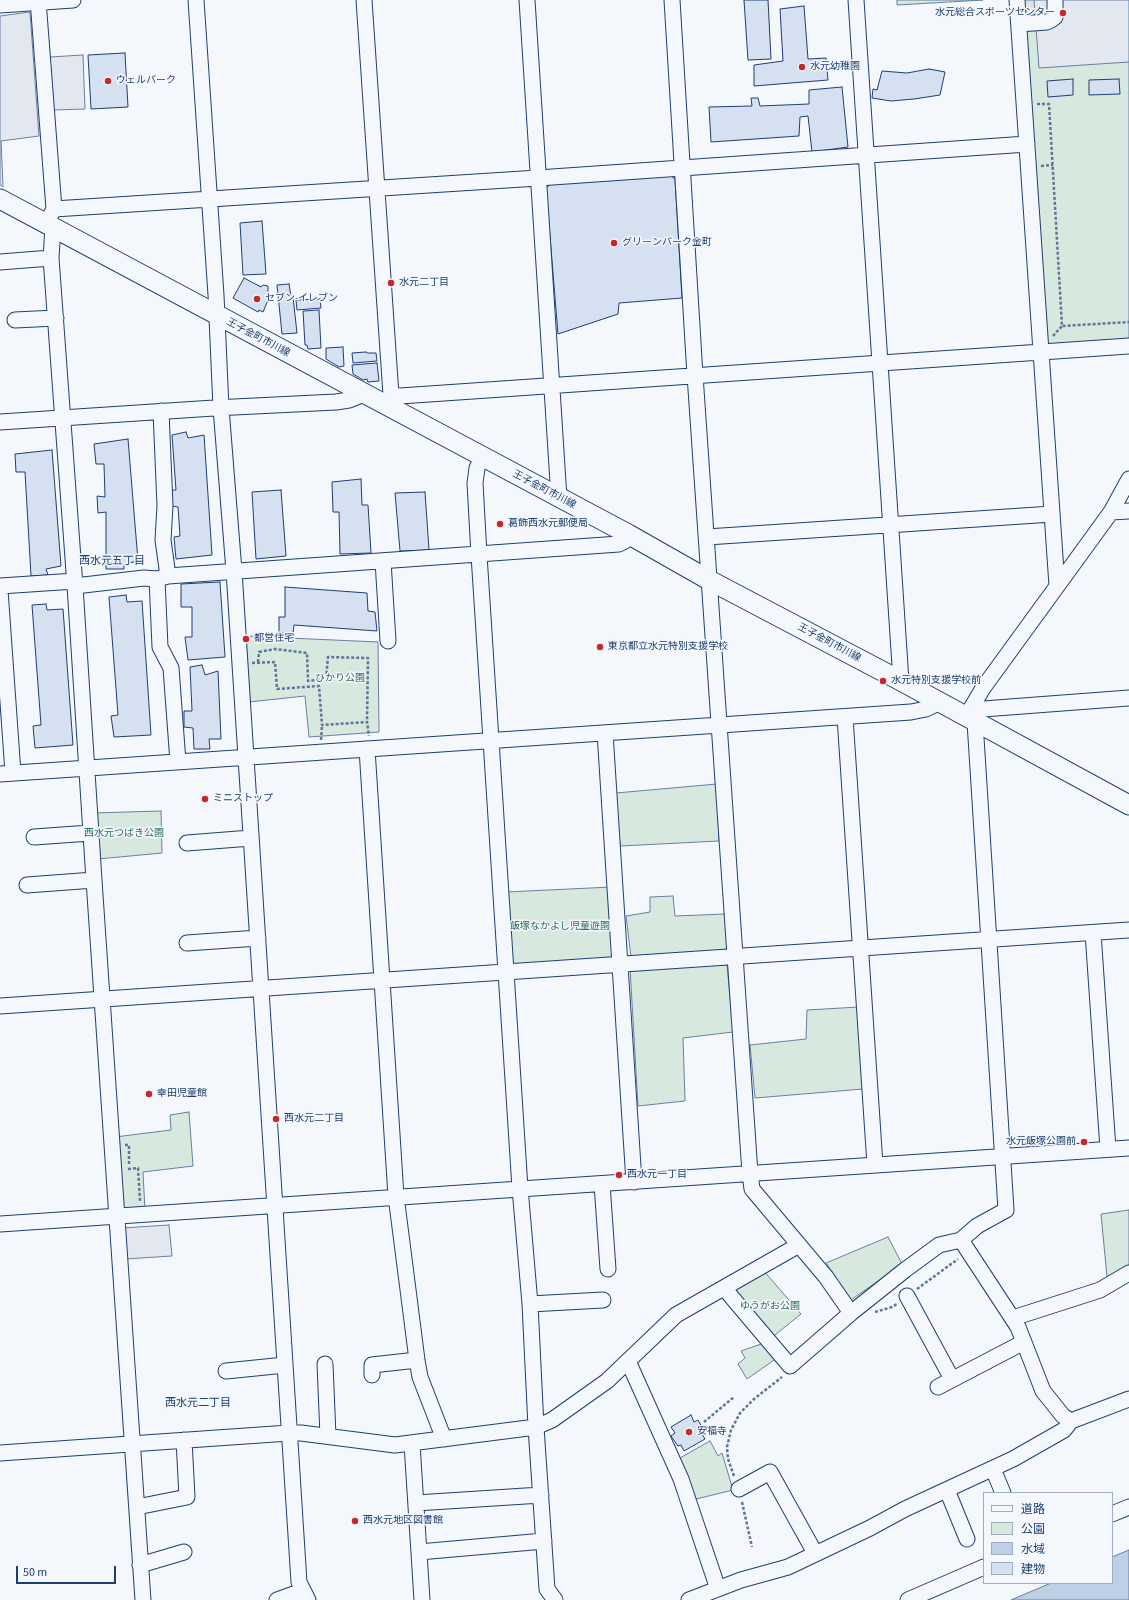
<!DOCTYPE html>
<html>
<head>
<meta charset="utf-8">
<style>
  body { margin:0 }
  #map { position:relative; width:1129px; height:1600px; overflow:hidden; background:#f4f7fb; font-family:"Source Sans 3","Noto Sans JP",sans-serif }
  canvas { display:block }
  .legend { position:absolute; left:983px; top:1492px; width:130px; height:92px; box-sizing:border-box; background:#f4f7fb; border:1px solid #9eadc5; margin:0; padding:5px 7px; list-style:none; font-size:12px; color:#1d3f73 }
  .legend li { display:flex; align-items:center; gap:8px; height:20px }
  .legend b { width:20px; border:1px solid #9eadc5 }
  .scale { position:absolute; left:16px; top:1566px; width:100px; height:18px; box-sizing:border-box; border:2px solid #1d3f73; border-top:0; padding-left:5px; font-size:12px; line-height:14px; white-space:nowrap; color:#1d3f73; -webkit-text-stroke:3px #f4f7fb; paint-order:stroke }
</style>
</head>
<body>
<div id="map">
<canvas width="1129" height="1600"></canvas>
<ul class="legend">
<li><b style="height:5px;background:#f4f7fb"></b>道路</li>
<li><b style="height:11px;background:#d7e8df"></b>公園</li>
<li><b style="height:11px;background:#bed0e5"></b>水域</li>
<li><b style="height:11px;background:#d5e0f0"></b>建物</li>
</ul>
<div class="scale">50 m</div>
</div>
<script>
const ctx = document.querySelector('canvas').getContext('2d');
ctx.lineJoin = 'round';
function paint(path, color) {
  ctx.fillStyle = color;
  ctx.fill(path, 'evenodd');
}
function shape(rows) {
  const path = new Path2D();
  for (const r of rows) {
    path.moveTo(r[0], r[1]);
    for (let i = 2; i < r.length; i += 2) path.lineTo(r[i], r[i + 1]);
  }
  return path;
}
function trace(path, color, width, dash) {
  ctx.strokeStyle = color;
  ctx.lineWidth = width;
  ctx.lineCap = dash ? 'butt' : 'round';
  ctx.setLineDash(dash || []);
  ctx.stroke(path);
}
function label(font, color, halo, rows, align = 'center') {
  ctx.font = font + ' "Source Sans 3","Noto Sans JP",sans-serif';
  ctx.lineWidth = 3;
  ctx.setLineDash([]);
  ctx.textBaseline = 'middle';
  ctx.strokeStyle = halo;
  ctx.fillStyle = color;
  for (const [text, x, y, turn = 0] of rows) {
    ctx.save();
    ctx.translate(x, y);
    ctx.rotate((+turn || 0) * Math.PI / 180);
    ctx.textAlign = isNaN(turn) ? turn : align;
    if (halo) ctx.strokeText(text, 0, 0);
    ctx.fillText(text, 0, 0);
    ctx.restore();
  }
}
const green = shape([
  [897,0,983,0,897,5,897,0],
  [1024,0,1129,0,1129,340,1050,345,1047,342,1024,0],
  [244,636,378,642,379,732,309,737,305,696,249,702,244,636],
  [717,784,719,841,620,846,616,793,717,784],
  [161,811,162,853,98,859,93,813,161,811],
  [612,887,616,961,510,970,506,892,612,887],
  [673,896,675,916,725,914,728,947,721,953,631,957,626,916,650,912,650,897,673,896],
  [727,964,733,1032,683,1038,685,1101,638,1106,630,968,727,964],
  [859,1007,863,1089,755,1098,750,1045,806,1039,807,1010,859,1007],
  [189,1112,193,1166,143,1172,145,1210,120,1212,115,1137,171,1130,170,1115,189,1112],
  [1129,1210,1129,1265,1107,1277,1101,1214,1129,1210],
  [888,1237,902,1264,851,1300,826,1263,888,1237],
  [763,1270,801,1314,770,1339,730,1290,763,1270],
  [764,1343,777,1358,747,1379,738,1364,745,1358,741,1351,764,1343],
  [710,1441,718,1456,722,1453,733,1490,696,1499,680,1458,710,1441]
]);
paint(green, '#d7e8df');
trace(green, '#687fa3', 1);
const parking = shape([
  [1034,0,1129,0,1129,62,1039,68,1034,0],
  [30,12,39,136,1,141,3,187,0,185,0,16,30,12],
  [83,55,85,109,53,110,50,57,83,55],
  [169,1225,172,1256,125,1259,122,1228,169,1225]
]);
paint(parking, '#e3e8f0');
trace(parking, '#687fa3', 1);
const water = shape([
  [1129,1550,1129,1600,1011,1600,1051,1583,1112,1583,1112,1557,1129,1550]
]);
paint(water, '#bed0e5');
trace(water, '#687fa3', 1);
const building = shape([
  [744,0,768,0,771,59,748,60,744,0],
  [804,6,808,59,826,58,828,80,754,86,754,65,783,61,780,9,804,6],
  [125,53,128,107,91,109,88,55,125,53],
  [929,69,945,72,940,95,914,99,891,101,872,98,873,89,877,90,882,71,907,73,929,69],
  [1073,79,1073,95,1048,97,1047,81,1073,79],
  [1119,79,1120,94,1089,95,1089,80,1119,79],
  [842,87,848,147,812,152,808,116,800,117,799,136,711,142,709,107,752,106,751,98,758,98,760,106,809,104,809,90,842,87],
  [671,176,675,179,682,298,619,303,618,314,558,334,546,188,551,184,671,176],
  [262,221,266,274,243,275,240,223,262,221],
  [244,278,261,287,263,285,268,286,268,300,263,312,259,310,258,312,233,298,244,278],
  [289,284,291,297,293,297,297,333,282,334,277,285,289,284],
  [320,299,321,308,297,310,296,300,320,299],
  [319,310,321,348,308,349,307,345,305,345,303,311,319,310],
  [343,347,344,366,339,367,326,359,326,348,343,347],
  [366,352,367,353,376,353,377,361,353,363,352,353,366,352],
  [377,363,379,381,368,382,367,379,363,380,353,374,352,365,377,363],
  [186,432,188,438,204,435,212,555,176,559,174,537,180,536,178,507,171,506,170,490,176,490,172,435,186,432],
  [128,439,138,561,124,564,124,569,106,569,106,512,98,513,97,496,105,497,104,464,96,464,94,444,128,439],
  [52,450,61,566,46,569,48,575,31,576,25,472,16,472,15,454,52,450],
  [361,479,362,505,368,505,371,553,340,554,339,512,333,512,332,482,361,479],
  [281,490,286,556,256,559,252,492,281,490],
  [425,492,429,550,400,551,395,493,425,492],
  [220,582,225,657,188,660,185,637,192,637,192,607,181,607,181,584,220,582],
  [285,587,367,593,368,611,375,612,377,631,294,625,293,634,279,633,279,617,285,617,285,587],
  [126,595,127,602,142,601,151,735,114,737,111,716,118,715,109,597,126,595],
  [46,604,47,610,63,609,73,745,35,748,33,726,41,725,32,605,46,604],
  [202,665,205,675,218,671,221,739,209,739,210,749,194,749,193,728,184,727,184,711,192,711,190,667,202,665],
  [691,1415,694,1422,698,1420,704,1431,701,1432,705,1439,684,1451,681,1445,678,1446,671,1436,675,1433,671,1427,691,1415]
]);
paint(building, '#d5e0f0');
trace(building, '#1d3f73', 1);
const minor = shape([
  [38,0,54,209],
  [196,0,216,295,221,408,234,571,261,990,299,1582,308,1600],
  [364,0,391,395,388,403],
  [527,0,559,498],
  [856,0,901,681],
  [1017,0,1057,586],
  [0,5,73,0],
  [1019,24,1047,22,1051,20,1055,17,1055,0],
  [46,224,54,209,538,178,1027,144],
  [53,227,51,258,75,586,94,880,143,1600],
  [0,262,51,258],
  [15,320,56,318],
  [391,395,400,396,1129,346],
  [161,411,165,506,163,540,168,576],
  [0,422,214,408,336,402,349,400,364,394],
  [482,457,477,468,475,483,479,555,520,1188,530,1304,536,1427,547,1589,555,1600],
  [1111,512,1129,511],
  [707,537,1052,514],
  [383,561,388,641],
  [157,579,160,647,171,668,178,762],
  [0,586,75,581],
  [75,586,144,578,157,579,168,576,619,544,625,541,628,534],
  [0,590,13,773],
  [970,710,1129,698],
  [845,717,875,1165],
  [966,717,983,688,1111,512,1129,479],
  [605,733,634,1182],
  [367,749,396,1196,417,1360,420,1377,444,1439],
  [0,774,911,712,926,709,940,702],
  [34,837,90,833],
  [187,843,251,838],
  [27,885,94,880],
  [1093,933,1108,1149],
  [187,943,258,938],
  [0,1006,1129,930],
  [602,1184,608,1269],
  [0,1224,1129,1148],
  [961,1240,1018,1327,1043,1391,1063,1416,1071,1421],
  [724,1288,790,1366,851,1313,826,1277,799,1245],
  [907,1296,952,1379],
  [530,1304,603,1300],
  [851,1313,905,1270,939,1245,961,1240,977,1226,1006,1210,975,722],
  [1013,1318,1100,1290,1129,1273],
  [628,1361,681,1479,718,1589],
  [325,1364,328,1436],
  [226,1371,285,1365],
  [372,1375,372,1365,417,1360],
  [938,1387,1024,1342],
  [412,1444,422,1600],
  [0,1453,289,1433,301,1433,395,1445,536,1427,552,1420,607,1381,676,1315,799,1245,752,1189,750,1173,695,375,672,0],
  [993,1469,1003,1493],
  [739,1489,770,1472,815,1553],
  [947,1490,967,1539],
  [416,1503,541,1495],
  [137,1507,187,1497,184,1440],
  [1112,1514,1129,1507],
  [419,1552,544,1541],
  [140,1565,184,1552],
  [277,1600,302,1591],
  [689,1600,741,1580,788,1567,870,1528,905,1509,1013,1459,1064,1430,1071,1421,1129,1399],
  [908,1600,984,1567]
]);
const major = shape([
  [0,199,628,534,709,580,901,681,1129,805]
]);
trace(minor, '#1d3f73', 17);
trace(major, '#1d3f73', 21);
trace(shape([
  [1037,104,1049,104,1062,326,1129,322],
  [1041,166,1053,165],
  [1053,336,1062,326],
  [258,662,259,652,275,649,307,653,308,681,326,679,328,657,368,658,367,722],
  [252,663,275,662,277,689,319,686,322,725,367,722,369,736],
  [321,740,322,725],
  [125,1145,129,1145,129,1165],
  [128,1169,138,1168,140,1201],
  [917,1289,958,1259],
  [875,1312,892,1307,897,1304],
  [704,1422,734,1397],
  [734,1476,728,1459,727,1447,731,1430,740,1413,754,1399,782,1377],
  [742,1502,752,1547]
]), '#5e769c', 2.5, [3, 2]);
trace(minor, '#f4f7fb', 15);
trace(major, '#f4f7fb', 19);
for (const [x, y, r, color] of [
  [1063,13,4,"#c62828"],
  [802,67,4,"#c62828"],
  [108,81,4,"#c62828"],
  [614,243,4,"#c62828"],
  [391,283,4,"#c62828"],
  [257,299,4,"#c62828"],
  [500,524,4,"#c62828"],
  [246,639,4,"#c62828"],
  [600,647,4,"#c62828"],
  [883,681,4,"#c62828"],
  [205,799,4,"#c62828"],
  [149,1094,4,"#c62828"],
  [276,1119,4,"#c62828"],
  [1084,1142,4,"#c62828"],
  [619,1175,4,"#c62828"],
  [689,1432,4,"#c62828"],
  [355,1521,4,"#c62828"]
]) {
  const dot = new Path2D();
  dot.arc(x, y, r, 0, 2 * Math.PI);
  ctx.fillStyle = color;
  ctx.fill(dot);
  trace(dot, '#f4f7fb', 1.5);
}
label('10px', '#1d3f73', '#f4f7fb', [
  ["水元総合スポーツセンター",1055,13,"right"],
  ["水元幼稚園",810,67],
  ["ウェルパーク",116,81],
  ["グリーンパーク金町",622,243],
  ["水元二丁目",399,283],
  ["セブン-イレブン",265,299],
  ["葛飾西水元郵便局",508,524],
  ["都営住宅",254,639],
  ["東京都立水元特別支援学校",608,647],
  ["水元特別支援学校前",891,681],
  ["ミニストップ",213,799],
  ["幸田児童館",157,1094],
  ["西水元二丁目",284,1119],
  ["水元飯塚公園前",1076,1142,"right"],
  ["西水元一丁目",627,1175],
  ["安福寺",697,1432],
  ["西水元地区図書館",363,1521]
], 'left');
label('10px', '#1d3f73', '#f4f7fb', [
  ["王子金町市川線",258,338,28],
  ["王子金町市川線",544,490,28],
  ["王子金町市川線",829,643,28]
]);
label('10px', '#2c6c60', '#f4f7fb', [
  ["ひかり公園",340,679],
  ["西水元つばき公園",124,834],
  ["飯塚なかよし児童遊園",560,927],
  ["ゆうがお公園",770,1307]
]);
label('11px', '#1d3f73', '#f4f7fb', [
  ["西水元五丁目",112,562],
  ["西水元二丁目",198,1404]
]);
</script>
</body>
</html>
